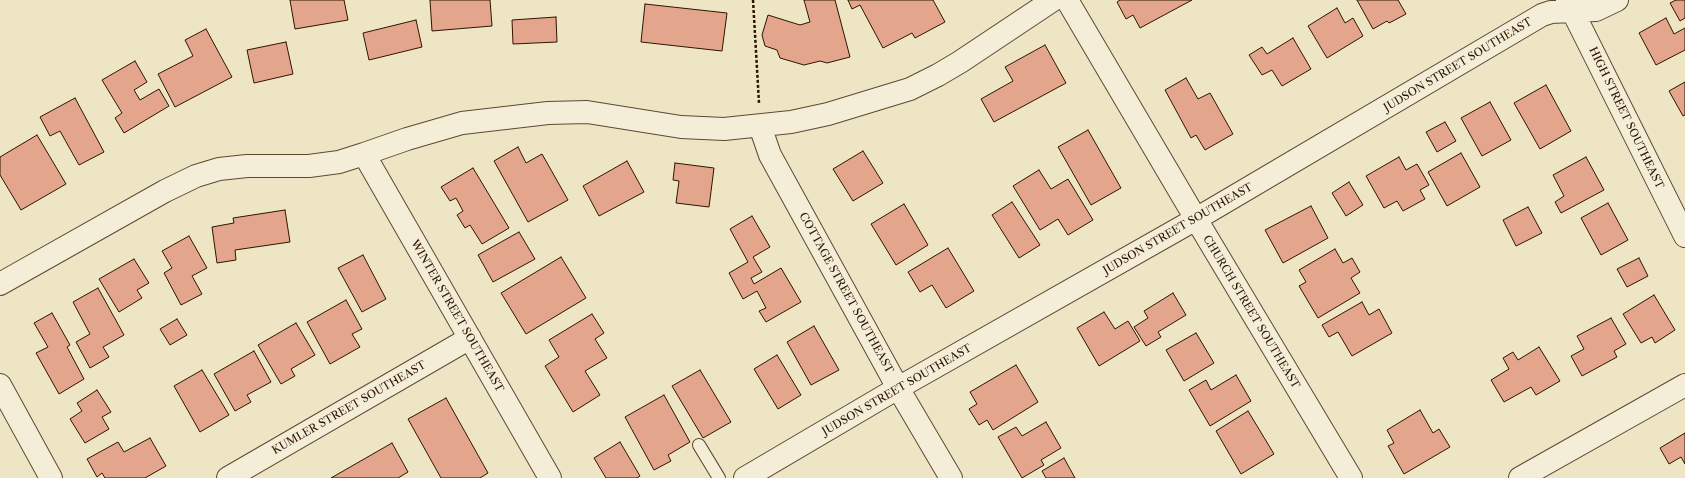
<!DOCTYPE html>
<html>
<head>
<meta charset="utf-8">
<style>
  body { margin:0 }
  canvas { display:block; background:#eee5c5 }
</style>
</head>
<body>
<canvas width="1685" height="478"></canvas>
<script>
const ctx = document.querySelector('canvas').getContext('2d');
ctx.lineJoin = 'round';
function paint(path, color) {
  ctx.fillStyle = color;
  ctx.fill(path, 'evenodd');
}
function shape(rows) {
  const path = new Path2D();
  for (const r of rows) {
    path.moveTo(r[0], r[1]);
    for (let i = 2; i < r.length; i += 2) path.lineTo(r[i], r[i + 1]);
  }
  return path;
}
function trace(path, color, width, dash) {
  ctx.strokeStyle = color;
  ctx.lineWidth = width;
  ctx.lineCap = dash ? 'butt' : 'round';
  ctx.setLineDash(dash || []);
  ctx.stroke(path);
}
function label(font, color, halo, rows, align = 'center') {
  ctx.font = font + ' "Libre Caslon Text",serif';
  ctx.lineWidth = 3;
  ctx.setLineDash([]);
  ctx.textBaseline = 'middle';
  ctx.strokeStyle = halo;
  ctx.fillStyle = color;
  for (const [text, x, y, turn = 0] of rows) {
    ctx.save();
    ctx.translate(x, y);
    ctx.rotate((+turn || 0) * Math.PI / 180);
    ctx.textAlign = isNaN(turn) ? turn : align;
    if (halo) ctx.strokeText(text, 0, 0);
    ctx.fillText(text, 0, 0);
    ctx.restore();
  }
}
const building = shape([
  [290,0,344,0,348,20,295,29,290,0],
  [430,0,490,0,492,26,432,31,430,0],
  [804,0,835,0,850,57,827,63,820,61,804,65,780,58,777,50,765,46,762,35,768,15,800,25,810,22,804,0],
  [848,0,933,0,945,22,915,38,912,33,883,48,860,5,852,9,848,0],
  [1120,0,1192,0,1140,28,1133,15,1126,19,1117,2,1120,0],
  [1357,0,1398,0,1406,14,1393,21,1389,23,1387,21,1373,29,1357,0],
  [1676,0,1685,0,1685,18,1680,21,1670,3,1676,0],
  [645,4,727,13,722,51,641,42,645,4],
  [1337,8,1345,23,1353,18,1363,36,1327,58,1308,26,1337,8],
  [556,17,557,42,513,44,512,20,556,17],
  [1666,18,1674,34,1685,28,1685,50,1656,65,1639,33,1666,18],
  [416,20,422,47,369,60,363,33,416,20],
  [206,29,232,77,175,107,158,74,193,56,185,40,206,29],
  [1293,38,1311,69,1282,86,1272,70,1262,75,1249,55,1262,47,1267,54,1293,38],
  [286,42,293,74,254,83,247,50,286,42],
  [1045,45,1066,83,994,122,981,99,1013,81,1005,67,1045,45],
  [135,61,147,82,134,90,140,100,159,89,169,106,124,133,115,118,122,113,102,80,135,61],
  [1186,78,1198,99,1210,93,1233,134,1205,150,1196,135,1191,138,1165,90,1186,78],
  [1685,82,1685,115,1683,116,1669,91,1685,82],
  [1546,85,1571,131,1540,149,1514,103,1546,85],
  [75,98,104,152,79,165,60,131,50,136,40,117,75,98],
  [1490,102,1511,140,1482,156,1461,118,1490,102],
  [1445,122,1456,141,1437,152,1426,132,1445,122],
  [1088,130,1121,188,1091,205,1058,147,1088,130],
  [37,135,66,184,21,210,0,175,0,157,37,135],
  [518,147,526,163,542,154,568,200,528,222,494,161,518,147],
  [863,151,883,183,853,201,833,169,863,151],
  [1461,153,1480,187,1447,206,1428,172,1461,153],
  [1399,157,1406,170,1417,164,1429,185,1420,190,1425,199,1403,211,1397,201,1384,208,1366,176,1399,157],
  [1586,157,1604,190,1561,213,1555,202,1564,196,1553,175,1586,157],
  [627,161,644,192,599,216,583,186,627,161],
  [675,163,714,168,709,207,676,203,679,181,673,180,675,163],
  [473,168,509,228,482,244,470,225,465,228,457,215,463,211,456,198,450,201,441,187,473,168],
  [1039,170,1051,189,1068,179,1093,220,1068,235,1058,219,1040,230,1013,186,1039,170],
  [1349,182,1363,205,1346,216,1332,193,1349,182],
  [1012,202,1040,245,1019,258,992,215,1012,202],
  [1608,203,1628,240,1601,255,1581,218,1608,203],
  [904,204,928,245,896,265,871,224,904,204],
  [1311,206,1328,238,1283,263,1265,230,1311,206],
  [1528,207,1542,233,1516,246,1503,220,1528,207],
  [285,210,290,242,235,250,236,260,217,263,212,227,234,223,233,218,285,210],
  [752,216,770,247,753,257,762,272,751,278,754,284,781,268,801,302,766,322,759,311,766,308,757,291,743,299,729,273,748,262,730,229,752,216],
  [519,232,535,259,493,282,478,255,519,232],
  [189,236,207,268,192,276,202,294,181,305,164,273,172,268,162,251,189,236],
  [948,248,974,291,946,308,932,285,920,292,908,272,948,248],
  [1335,249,1343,263,1352,258,1360,272,1351,278,1360,293,1318,318,1299,286,1306,282,1299,270,1335,249],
  [363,255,386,299,362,312,338,268,363,255],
  [561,257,586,298,526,334,501,293,561,257],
  [1639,258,1648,276,1627,287,1617,269,1639,258],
  [134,259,149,283,137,290,142,298,119,312,99,279,134,259],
  [98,288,124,335,103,347,109,357,90,368,76,342,90,334,73,302,98,288],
  [1173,293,1186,315,1158,332,1161,337,1146,346,1134,327,1148,318,1144,311,1173,293],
  [1654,295,1675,330,1655,343,1652,337,1641,343,1623,314,1654,295],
  [346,300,362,329,352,334,360,347,330,364,307,322,346,300],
  [1362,302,1369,315,1379,309,1392,333,1352,356,1338,332,1329,337,1322,325,1362,302],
  [1104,312,1115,329,1128,321,1140,341,1099,366,1077,328,1104,312],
  [52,313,70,345,67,347,84,379,59,394,36,353,48,347,34,323,52,313],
  [592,314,604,333,595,339,607,358,585,371,600,395,573,412,545,366,559,357,549,340,592,314],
  [1611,318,1626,344,1614,351,1617,357,1582,376,1571,356,1584,349,1577,336,1611,318],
  [177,319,187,335,170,345,160,329,177,319],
  [296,323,315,355,291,369,295,376,281,384,258,345,296,323],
  [814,326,839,370,811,385,787,342,814,326],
  [1196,333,1214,363,1184,381,1166,350,1196,333],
  [1539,347,1560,381,1536,395,1531,387,1504,402,1491,380,1509,369,1503,358,1513,352,1518,360,1539,347],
  [254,351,271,382,247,395,251,402,235,411,214,374,254,351],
  [777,355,801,395,778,409,754,369,777,355],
  [1016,365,1038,402,993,430,987,420,979,425,969,409,977,404,970,392,1016,365],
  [202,370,229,415,200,432,174,386,202,370],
  [700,370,731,422,703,438,672,386,700,370],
  [1236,375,1251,401,1210,426,1189,390,1206,380,1211,390,1236,375],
  [97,390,111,412,102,417,109,429,85,443,70,419,82,411,77,403,97,390],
  [664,395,690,442,668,455,671,461,654,470,625,417,664,395],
  [446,398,488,473,480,478,441,478,408,419,446,398],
  [1420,410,1433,433,1439,429,1450,447,1404,474,1388,446,1394,443,1387,430,1420,410],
  [1248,411,1274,454,1241,474,1216,431,1248,411],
  [1046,422,1061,448,1041,460,1044,465,1022,478,998,437,1016,427,1022,436,1046,422],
  [1685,433,1685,464,1681,457,1669,464,1660,448,1685,433],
  [150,438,166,466,145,478,105,478,102,473,97,477,87,459,118,442,124,452,150,438],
  [620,442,640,476,637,478,606,478,594,458,620,442],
  [392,443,408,472,398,478,331,478,392,443],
  [1064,458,1075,478,1046,478,1042,471,1064,458]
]);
paint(building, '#e3a68d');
trace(building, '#2f1400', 1);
const service = shape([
  [699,445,719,478]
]);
const minor = shape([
  [1067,0,1196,219,1351,478],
  [1567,0,1685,236],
  [760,126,770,155,898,388,951,478],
  [364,154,550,478],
  [0,284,165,191,196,176,219,169,247,166,309,166,339,162,364,154,407,139,462,123,548,113,587,112,681,127,724,129,791,122,828,114,910,89,938,75,960,62,1053,0],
  [0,385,51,478],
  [228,478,470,338],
  [745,478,898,388,1196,219,1542,15,1551,12,1596,10,1617,0]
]);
const tertiary = shape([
  [1520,478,1685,385]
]);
trace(service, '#5f4831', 14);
trace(minor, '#5f4831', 24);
trace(tertiary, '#5f4831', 24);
trace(shape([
  [753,0,759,103]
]), '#2f1400', 2.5, [3, 2]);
trace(service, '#f4eed9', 12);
trace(minor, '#f4eed9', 22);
trace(tertiary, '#f4eed9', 22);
label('11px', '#2f1400', '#f4eed9', [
  ["JUDSON STREET SOUTHEAST",1458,65,-31],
  ["HIGH STREET SOUTHEAST",1626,118,64],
  ["JUDSON STREET SOUTHEAST",1178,229,-30],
  ["COTTAGE STREET SOUTHEAST",846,293,61],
  ["CHURCH STREET SOUTHEAST",1251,312,59],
  ["WINTER STREET SOUTHEAST",457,316,60],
  ["JUDSON STREET SOUTHEAST",897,390,-30],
  ["KUMLER STREET SOUTHEAST",349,408,-30]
]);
</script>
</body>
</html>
